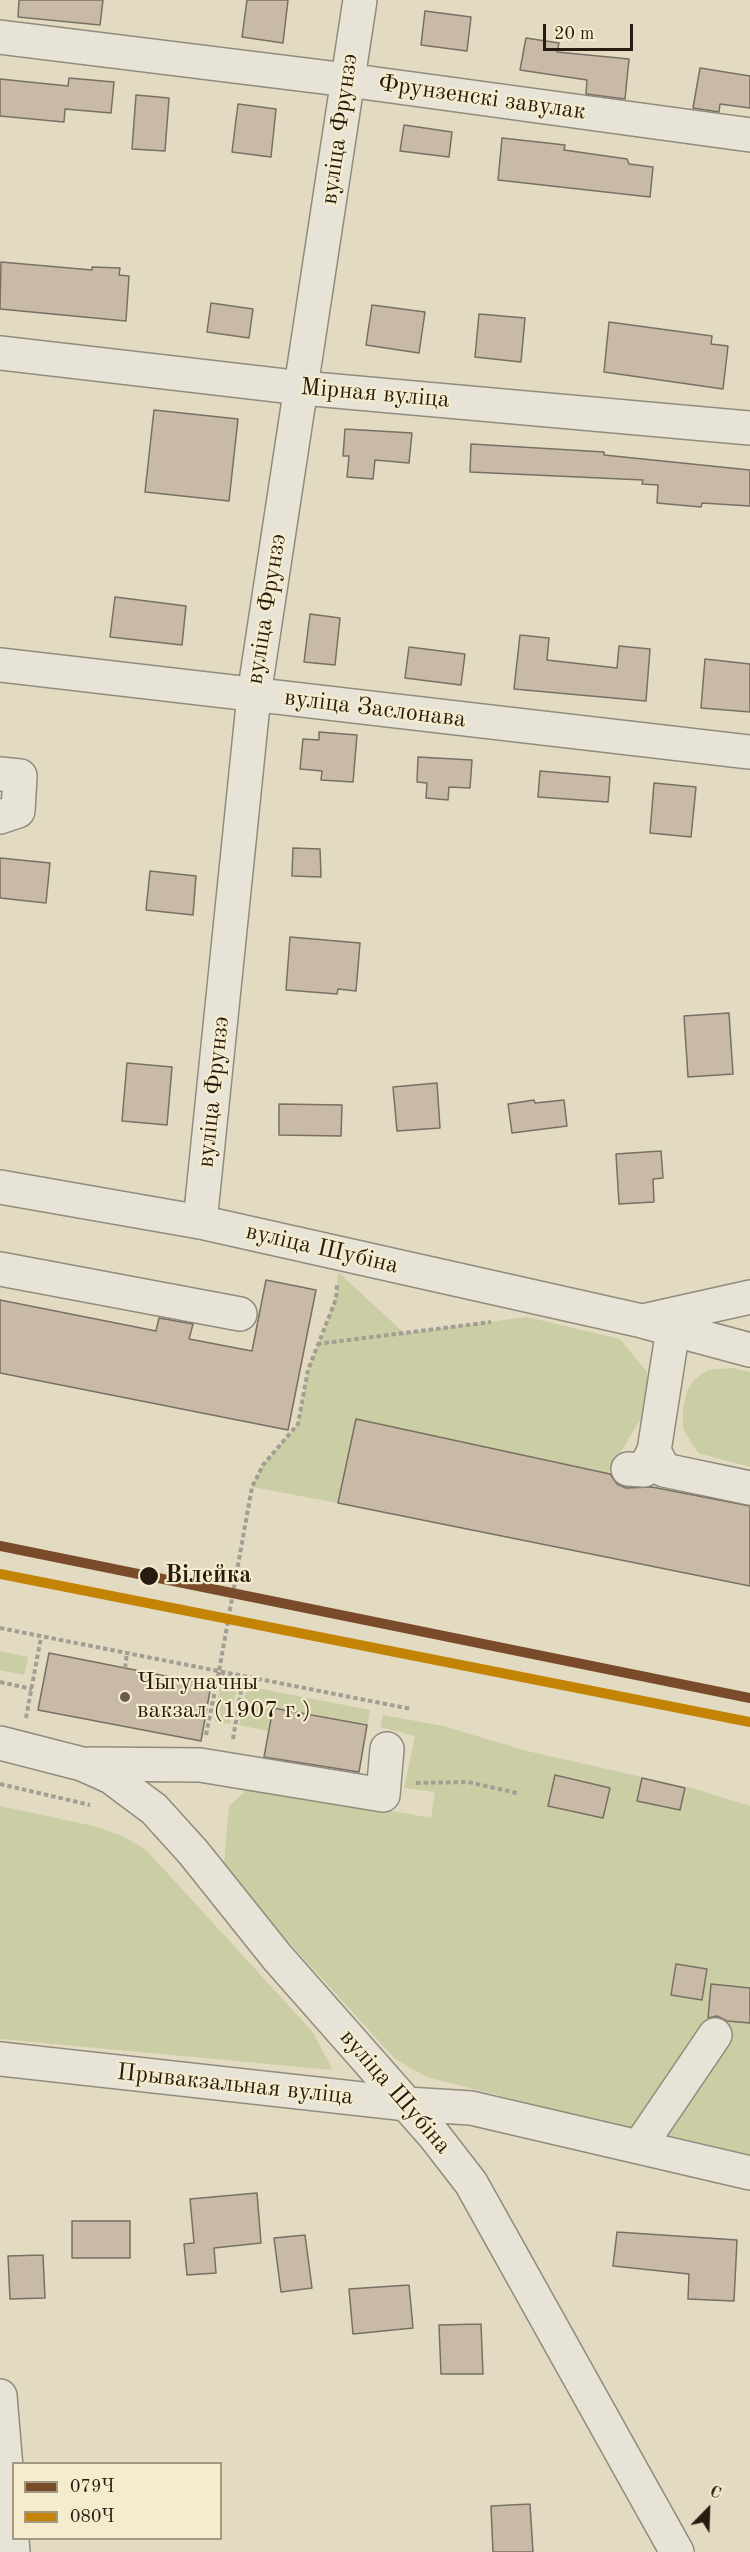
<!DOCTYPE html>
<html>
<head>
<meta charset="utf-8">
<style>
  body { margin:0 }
  #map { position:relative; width:750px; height:2552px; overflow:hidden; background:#e2dac1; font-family:"Old Standard TT",serif }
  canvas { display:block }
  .legend { position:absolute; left:12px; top:2462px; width:210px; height:78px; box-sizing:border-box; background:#f5ecce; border:2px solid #a39881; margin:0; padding:8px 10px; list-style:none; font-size:18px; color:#271a0e }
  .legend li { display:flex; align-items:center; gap:12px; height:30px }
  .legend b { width:30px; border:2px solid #a39881 }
  .north { position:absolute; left:678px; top:2480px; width:60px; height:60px; -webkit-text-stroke:4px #f5ecce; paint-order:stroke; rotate:23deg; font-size:16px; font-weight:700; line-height:24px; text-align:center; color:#271a0e }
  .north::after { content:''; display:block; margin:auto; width:21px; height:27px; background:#271a0e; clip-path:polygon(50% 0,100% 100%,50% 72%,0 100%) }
  .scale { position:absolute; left:543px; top:24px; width:90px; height:27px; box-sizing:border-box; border:3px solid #271a0e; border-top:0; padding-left:8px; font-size:18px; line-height:21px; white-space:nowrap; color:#271a0e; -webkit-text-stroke:4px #f5ecce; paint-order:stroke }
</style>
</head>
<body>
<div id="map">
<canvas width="750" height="2552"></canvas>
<ul class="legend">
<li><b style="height:8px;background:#7a4b2a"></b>079Ч</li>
<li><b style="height:8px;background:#c38304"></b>080Ч</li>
</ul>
<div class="north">С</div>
<div class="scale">20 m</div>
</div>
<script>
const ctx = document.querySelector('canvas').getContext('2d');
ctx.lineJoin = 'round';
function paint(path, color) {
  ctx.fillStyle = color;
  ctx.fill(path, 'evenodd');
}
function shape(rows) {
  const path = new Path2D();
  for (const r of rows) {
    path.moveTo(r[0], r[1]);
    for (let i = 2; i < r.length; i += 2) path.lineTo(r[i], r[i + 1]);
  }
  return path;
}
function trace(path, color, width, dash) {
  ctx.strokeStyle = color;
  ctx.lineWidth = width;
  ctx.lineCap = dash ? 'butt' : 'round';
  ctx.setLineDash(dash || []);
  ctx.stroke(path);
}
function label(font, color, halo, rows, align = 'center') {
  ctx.font = font + ' "Old Standard TT",serif';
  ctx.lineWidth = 4.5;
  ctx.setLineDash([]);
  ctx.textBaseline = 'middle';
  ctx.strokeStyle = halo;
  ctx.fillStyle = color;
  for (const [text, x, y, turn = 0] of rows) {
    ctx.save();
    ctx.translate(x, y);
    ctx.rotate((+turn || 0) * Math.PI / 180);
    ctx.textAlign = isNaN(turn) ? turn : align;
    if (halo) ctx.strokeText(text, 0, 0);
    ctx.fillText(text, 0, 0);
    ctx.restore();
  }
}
paint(shape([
  [338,1272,404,1333,527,1317,620,1339,647,1372,648,1393,643,1415,608,1473,356,1419,338,1503,252,1487,263,1465,298,1424,308,1370,336,1299],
  [733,1368,750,1372,750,1467,698,1453,683,1429,683,1408,687,1391,695,1379,708,1370],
  [0,1651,28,1657,24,1675,0,1670],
  [221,1681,237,1685,230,1724,215,1721],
  [251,1687,370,1710,368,1724,272,1707,268,1731,239,1725,245,1694],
  [383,1715,443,1726,527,1751,695,1789,750,1806,750,2160,427,2077,395,2059,238,1886,224,1863,229,1806,252,1786,431,1818,435,1792,404,1788,415,1736,380,1727],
  [0,1806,98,1827,125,1837,147,1851,312,2031,333,2070,0,2039]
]), '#cbcda5');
const building = shape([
  [19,0,103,0,100,25,18,17,19,0],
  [247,0,288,0,283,43,242,37,247,0],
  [425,11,471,17,467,51,421,45,425,11],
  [526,38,559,43,557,52,629,59,625,99,586,94,587,80,520,70,526,38],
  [700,68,750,76,750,108,720,104,719,112,693,108,700,68],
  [69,78,114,82,111,113,65,109,64,122,0,116,0,79,68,86,69,78],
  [136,95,169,98,165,151,132,149,136,95],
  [238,104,276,109,271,157,232,152,238,104],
  [404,125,452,132,449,157,400,151,404,125],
  [502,138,565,145,564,150,627,159,629,164,653,167,650,197,498,180,502,138],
  [1,262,92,270,92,267,120,268,119,275,129,276,126,321,0,309,1,262],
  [211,303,253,309,249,338,207,332,211,303],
  [372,305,425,312,419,353,366,345,372,305],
  [479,314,525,318,521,362,475,357,479,314],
  [609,322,712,336,711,344,728,346,723,389,604,372,609,322],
  [154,410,238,419,229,501,145,492,154,410],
  [345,429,412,433,409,463,375,460,373,479,347,477,349,456,343,456,345,429],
  [471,444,604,452,604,455,750,470,750,506,702,503,701,507,657,503,658,485,642,484,643,480,470,472,471,444],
  [115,597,186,606,182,645,110,637,115,597],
  [310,614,340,618,335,665,304,662,310,614],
  [520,635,549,638,547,660,617,668,619,646,650,649,646,701,514,689,520,635],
  [409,647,465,654,461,685,405,678,409,647],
  [705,659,750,664,750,712,701,708,705,659],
  [319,732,357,735,353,782,321,780,322,771,300,769,303,739,319,740,319,732],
  [418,757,472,760,470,788,449,787,448,800,426,798,427,783,417,782,418,757],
  [540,771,610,777,608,802,538,797,540,771],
  [654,783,696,787,691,837,650,833,654,783],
  [293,848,320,849,321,877,292,876,293,848],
  [0,858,50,863,46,903,0,898,0,858],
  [150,871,196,876,193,915,146,910,150,871],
  [290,937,360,943,356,991,338,989,337,994,286,990,290,937],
  [729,1013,733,1074,688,1077,684,1016,729,1013],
  [127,1063,172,1067,167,1125,122,1121,127,1063],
  [437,1083,440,1128,397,1131,393,1087,437,1083],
  [534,1100,535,1103,564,1100,567,1126,512,1133,508,1104,534,1100],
  [279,1104,342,1105,341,1136,279,1135,279,1104],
  [661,1151,663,1178,653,1179,654,1202,619,1204,616,1154,661,1151],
  [266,1280,316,1290,288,1430,0,1373,0,1300,156,1331,159,1318,193,1324,189,1339,252,1351,266,1280],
  [356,1419,610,1474,617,1484,626,1488,652,1487,750,1506,750,1586,338,1503,356,1419],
  [49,1653,211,1685,201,1741,38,1710,49,1653],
  [273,1708,367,1725,359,1772,264,1757,273,1708],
  [555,1775,610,1788,603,1818,548,1806,555,1775],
  [642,1778,685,1788,680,1810,637,1801,642,1778],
  [676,1964,707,1969,702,2000,671,1995,676,1964],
  [711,1984,750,1988,750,2023,727,2021,717,2016,708,2018,711,1984],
  [257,2193,261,2243,214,2248,216,2273,187,2275,184,2244,194,2243,190,2199,257,2193],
  [72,2221,130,2221,130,2258,72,2258,72,2221],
  [617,2232,737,2240,734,2301,688,2299,689,2274,613,2266,617,2232],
  [305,2235,312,2288,281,2292,274,2238,305,2235],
  [43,2255,45,2298,10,2299,8,2256,43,2255],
  [409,2285,413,2328,353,2334,349,2289,409,2285],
  [481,2324,483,2374,441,2374,439,2325,481,2324],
  [530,2504,533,2552,493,2552,491,2506,530,2504]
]);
paint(building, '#c9baa8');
trace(building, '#777063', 1.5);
const minor = shape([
  [0,37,347,80,750,135],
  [0,353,302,388,750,428],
  [0,665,750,752],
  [0,774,20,776,18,811,0,817],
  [0,1187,200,1222,642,1321,750,1350],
  [200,1222,254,695,360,0],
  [0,1269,240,1314],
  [647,1320,750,1297],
  [654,1451,664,1470,750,1488],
  [628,1469,644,1470,654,1451,673,1329],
  [0,1743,82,1764,111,1777,154,1809,193,1852,277,1957,433,2134,471,2183,677,2552],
  [90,1764,200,1765,383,1795,387,1749],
  [0,2059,407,2104,471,2108,750,2173],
  [639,2147,715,2035],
  [0,2396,13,2552]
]);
trace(minor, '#918b7c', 36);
trace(shape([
  [317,1344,491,1322],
  [0,1628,411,1709],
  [125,1668,127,1653],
  [0,1682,32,1689],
  [26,1718,41,1637],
  [206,1735,219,1671],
  [233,1739,242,1685,219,1671,252,1487,263,1465,298,1424,308,1370,336,1299,337,1285],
  [416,1783,468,1782,517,1793],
  [0,1784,90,1805]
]), '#a39e94', 4, [4.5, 3]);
trace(minor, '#e7e3d7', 33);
trace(shape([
  [0,1546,750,1698]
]), '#7a4b2a', 10);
trace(shape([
  [0,1574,750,1722]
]), '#c38304', 10);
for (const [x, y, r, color] of [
  [149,1576,10,"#271a0e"],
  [125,1697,6,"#685d4d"]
]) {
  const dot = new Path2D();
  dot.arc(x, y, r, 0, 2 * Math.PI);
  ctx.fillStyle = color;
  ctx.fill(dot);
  trace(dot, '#f5ecce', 2);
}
label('24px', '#271a0e', '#f5ecce', [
  ["Фрунзенскі завулак",482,98,8],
  ["вуліца Фрунзэ",340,129,-82],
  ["Мірная вуліца",375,394,5],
  ["вуліца Фрунзэ",267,609,-81],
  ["вуліца Заслонава",375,709,7],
  ["вуліца Фрунзэ",214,1092,-84],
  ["вуліца Шубіна",322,1249,13],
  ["Прывакзальная вуліца",235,2085,6],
  ["вуліца Шубіна",395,2092,49]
]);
label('bold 24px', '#271a0e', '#f5ecce', [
  ["Вілейка",165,1576]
], 'left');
label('24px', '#271a0e', '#f5ecce', [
  ["Чыгуначны",137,1683],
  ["вакзал (1907 г.)",137,1711]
], 'left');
</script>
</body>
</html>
